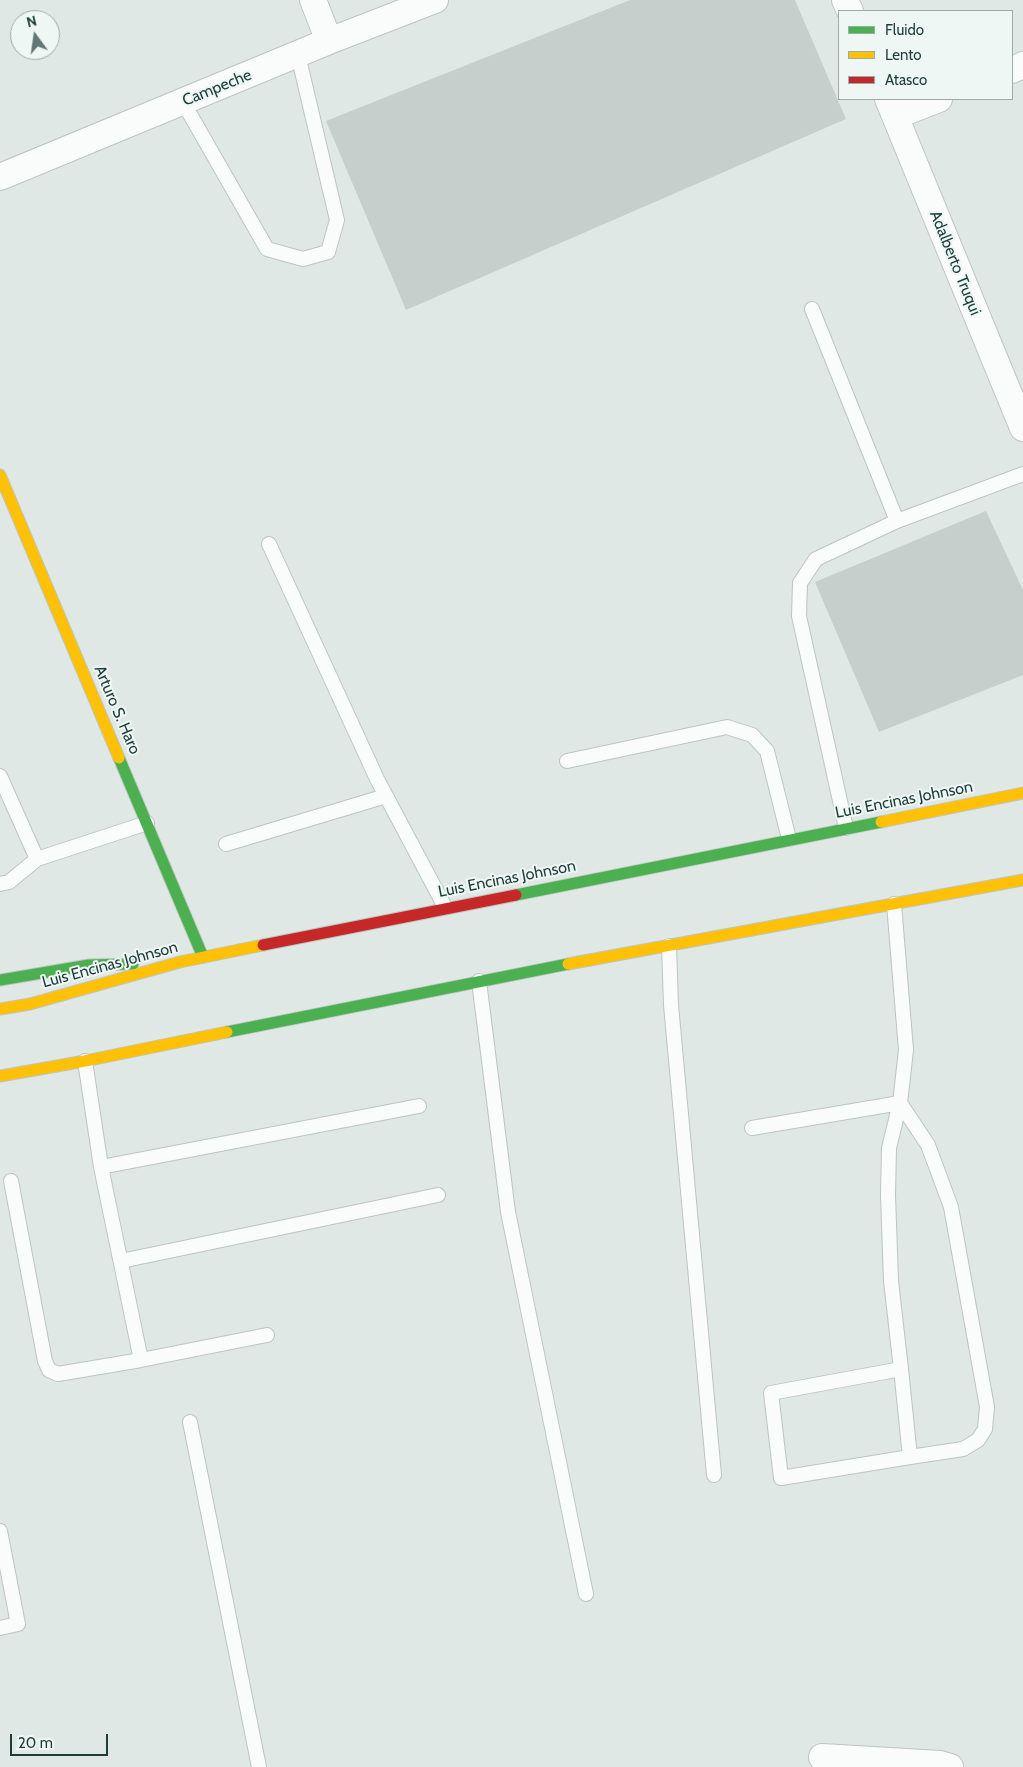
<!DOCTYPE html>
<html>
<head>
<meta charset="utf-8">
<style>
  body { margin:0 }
  #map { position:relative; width:1023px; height:1767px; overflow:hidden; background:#e0e8e6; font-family:Cabin,sans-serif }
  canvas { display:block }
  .legend { position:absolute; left:838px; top:10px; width:175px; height:90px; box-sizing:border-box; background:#eef7f4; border:1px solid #9aacaa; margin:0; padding:6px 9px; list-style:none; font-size:15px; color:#1d3c3a }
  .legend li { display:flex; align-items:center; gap:10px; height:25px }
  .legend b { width:25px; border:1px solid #9aacaa }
  .north { position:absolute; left:10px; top:10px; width:50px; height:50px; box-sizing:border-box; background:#eef7f4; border:1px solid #9aacaa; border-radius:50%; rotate:346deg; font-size:14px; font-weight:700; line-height:20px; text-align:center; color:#1d3c3a }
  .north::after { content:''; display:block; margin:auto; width:18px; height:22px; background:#617876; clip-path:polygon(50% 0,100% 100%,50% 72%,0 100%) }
  .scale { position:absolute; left:10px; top:1734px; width:98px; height:22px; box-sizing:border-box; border:2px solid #1d3c3a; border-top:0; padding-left:6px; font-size:15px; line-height:18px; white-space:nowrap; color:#1d3c3a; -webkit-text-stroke:4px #eef7f4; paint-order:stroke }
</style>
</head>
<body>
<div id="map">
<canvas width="1023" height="1767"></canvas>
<ul class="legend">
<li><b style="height:6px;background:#4caf50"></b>Fluido</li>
<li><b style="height:6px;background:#ffc107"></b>Lento</li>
<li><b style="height:6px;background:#c62828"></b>Atasco</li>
</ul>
<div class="north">N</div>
<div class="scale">20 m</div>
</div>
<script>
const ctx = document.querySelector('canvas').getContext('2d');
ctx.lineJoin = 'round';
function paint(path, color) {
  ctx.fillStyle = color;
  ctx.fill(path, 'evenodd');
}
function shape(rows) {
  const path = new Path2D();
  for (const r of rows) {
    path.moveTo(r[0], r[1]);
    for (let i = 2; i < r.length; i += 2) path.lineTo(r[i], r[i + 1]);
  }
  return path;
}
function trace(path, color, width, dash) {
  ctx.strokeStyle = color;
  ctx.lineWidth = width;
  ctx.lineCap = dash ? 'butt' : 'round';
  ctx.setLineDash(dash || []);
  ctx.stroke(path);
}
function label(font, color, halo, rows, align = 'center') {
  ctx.font = font + ' Cabin,sans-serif';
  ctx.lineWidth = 4;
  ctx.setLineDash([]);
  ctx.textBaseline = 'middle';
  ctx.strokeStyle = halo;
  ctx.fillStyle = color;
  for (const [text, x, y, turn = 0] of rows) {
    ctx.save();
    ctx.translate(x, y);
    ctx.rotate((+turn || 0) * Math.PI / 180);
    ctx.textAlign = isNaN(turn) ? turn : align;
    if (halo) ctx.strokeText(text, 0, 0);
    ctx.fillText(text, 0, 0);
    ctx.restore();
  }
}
paint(shape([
  [630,0,795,0,846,119,406,310,326,121],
  [986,511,1023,590,1023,675,879,732,815,582]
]), '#c7cfcd');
const lane = shape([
  [183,102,267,249,303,259,328,252,337,220,298,55],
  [812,309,897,521],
  [269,544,377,779,445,907],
  [567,761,727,727,752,735,767,751,789,839],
  [0,776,37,859],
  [846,828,799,616,800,583,816,559,897,521,1023,474],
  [226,844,386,796],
  [0,884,9,882,37,859,147,823],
  [894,904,906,1050,900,1103,889,1148,888,1195,891,1281,901,1369,910,1457,781,1478,771,1393,901,1369],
  [669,946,671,1005,714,1475],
  [479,981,508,1212,586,1594],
  [85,1061,101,1167,141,1360],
  [752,1128,900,1103,928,1145,951,1207,987,1407,985,1429,978,1440,963,1449,910,1457],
  [101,1167,419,1106],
  [11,1181,45,1361,49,1370,58,1374,141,1360,267,1335],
  [121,1261,438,1195],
  [190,1422,259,1767],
  [0,1531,18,1624,0,1628]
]);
const street = shape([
  [313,0,329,41],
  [845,0,850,11],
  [1012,70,1023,65],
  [888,99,1023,428],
  [895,116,939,99],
  [0,177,329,41,435,0],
  [822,1757,940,1764,950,1767]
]);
const fast = shape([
  [119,758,203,957],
  [516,895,881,822],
  [0,980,89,965,133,964],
  [227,1032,568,964]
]);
const slow = shape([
  [0,475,119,758],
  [881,822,1023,793],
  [568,964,1023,880],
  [0,1009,30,1004,180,962,263,945],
  [0,1076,85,1061,227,1032]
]);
const jam = shape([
  [263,945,516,895]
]);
trace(lane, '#bdc5c3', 16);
trace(street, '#bdc5c3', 28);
trace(fast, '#bcc6c4', 13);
trace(slow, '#bcc6c4', 13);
trace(jam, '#bcc6c4', 13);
trace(lane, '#fafcfb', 14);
trace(street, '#fafcfb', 26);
trace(fast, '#4caf50', 11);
trace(slow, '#ffc107', 11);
trace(jam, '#c62828', 11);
label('16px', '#1d3c3a', '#eef7f4', [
  ["Campeche",217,88,-22],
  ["Adalberto Truqui",955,263,68],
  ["Arturo S. Haro",117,710,67],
  ["Luis Encinas Johnson",904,800,-11],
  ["Luis Encinas Johnson",507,879,-11],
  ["Luis Encinas Johnson",110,965,-15]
]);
</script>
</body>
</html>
